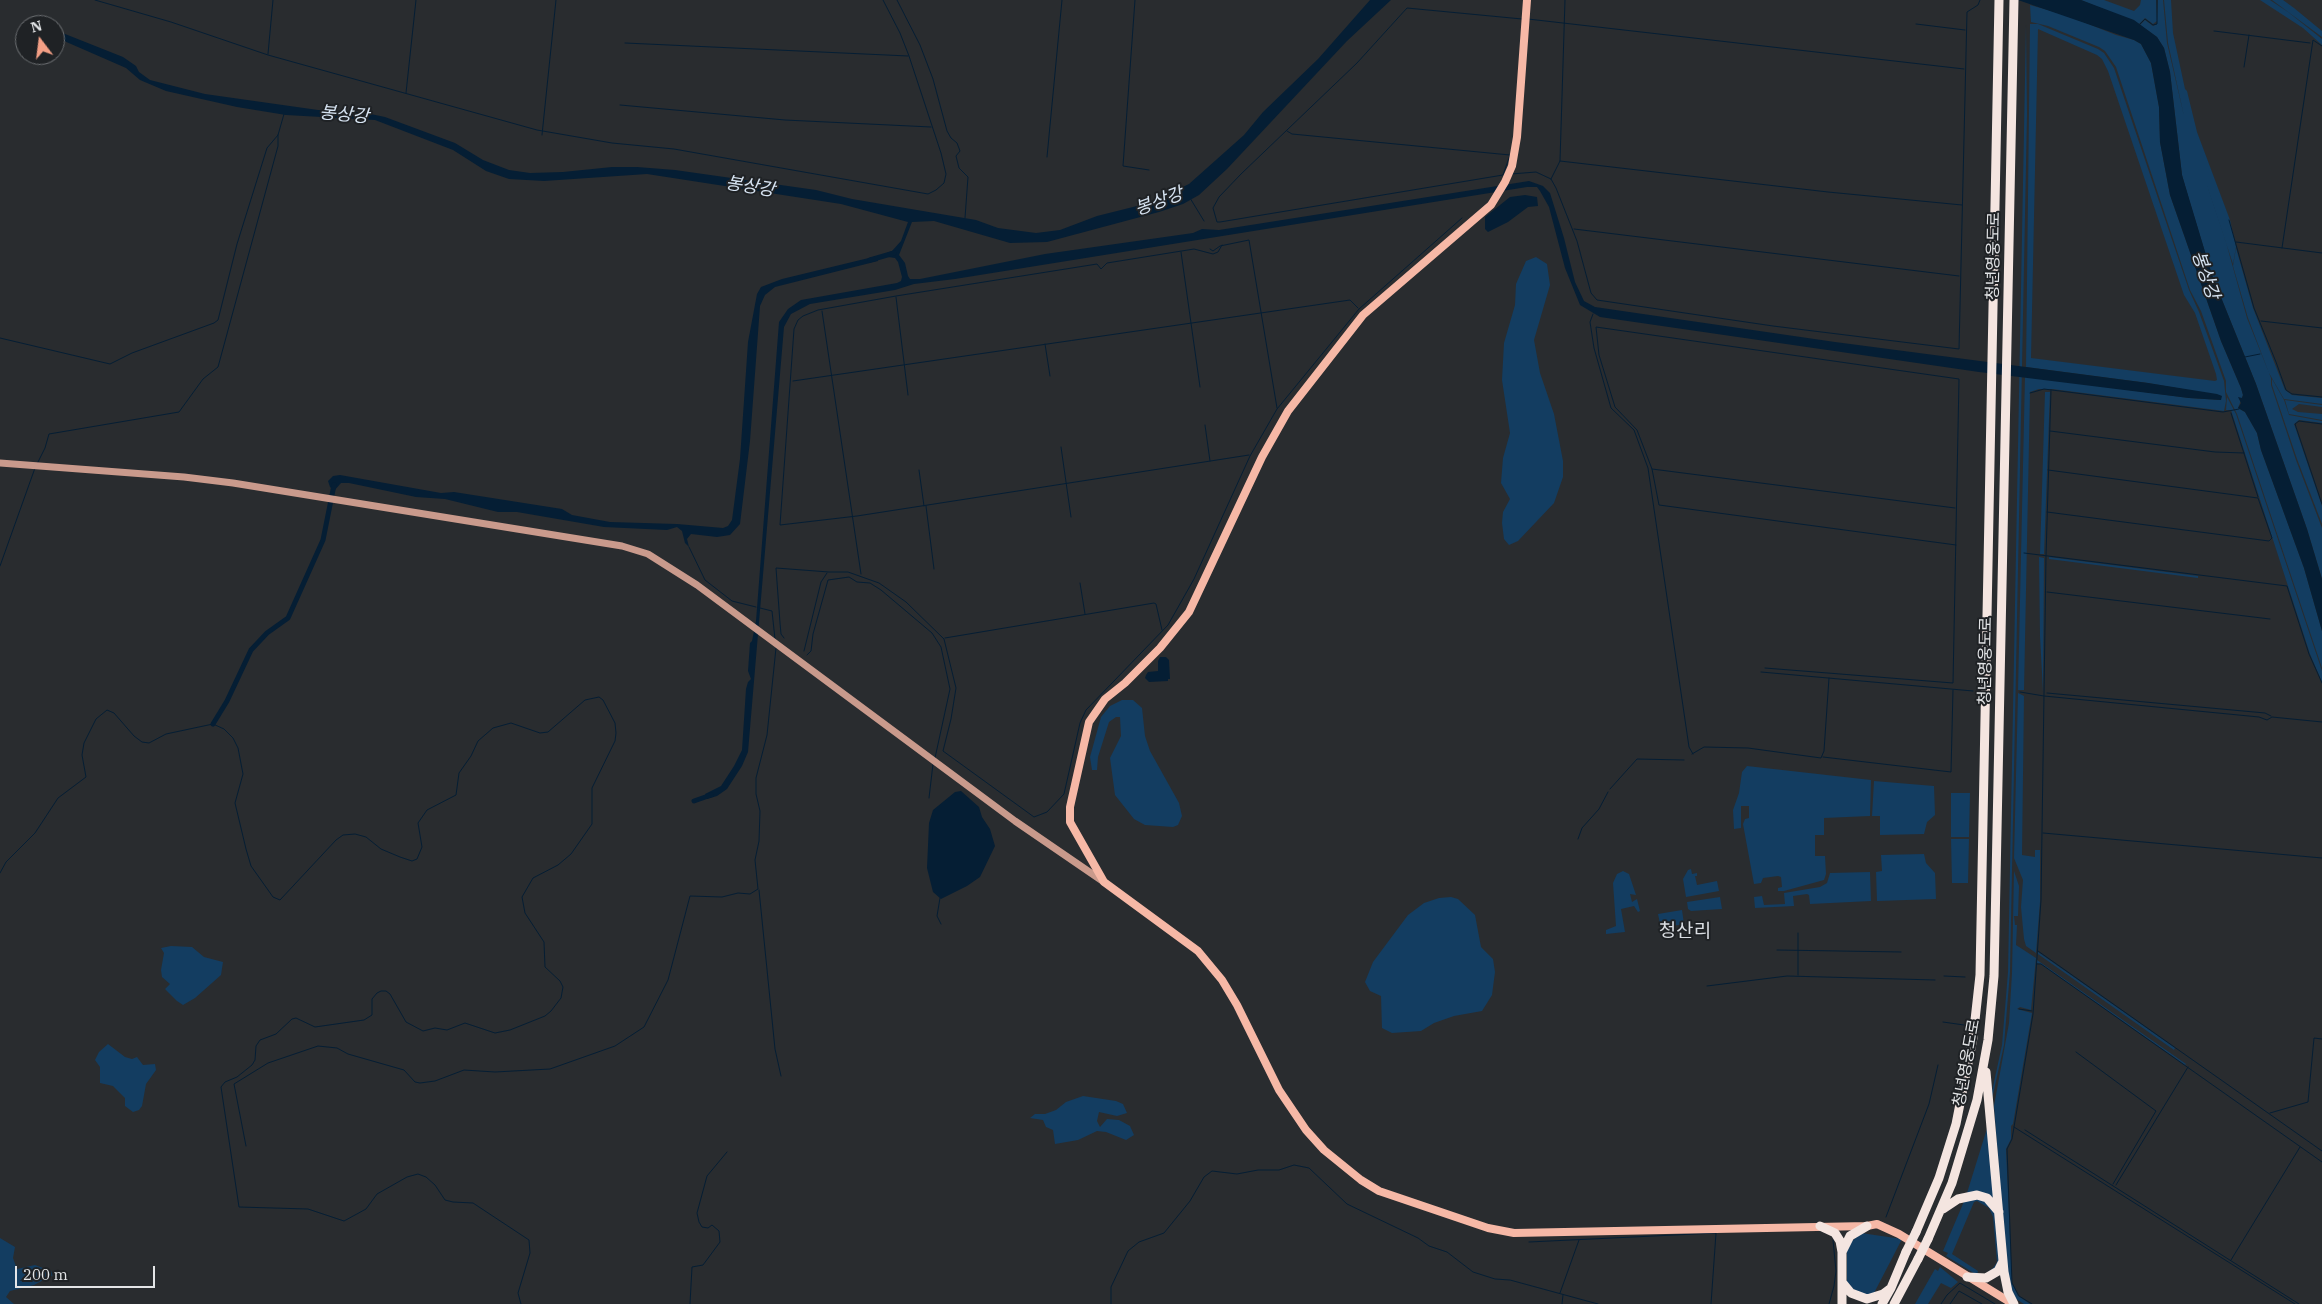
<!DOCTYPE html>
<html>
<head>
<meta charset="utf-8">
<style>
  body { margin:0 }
  #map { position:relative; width:2322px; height:1304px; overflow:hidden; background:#292c2f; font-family:"IBM Plex Serif",serif }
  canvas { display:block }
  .north { position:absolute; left:15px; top:15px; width:50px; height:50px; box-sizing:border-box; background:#1f2225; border:1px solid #6d7073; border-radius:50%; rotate:345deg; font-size:14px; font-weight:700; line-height:20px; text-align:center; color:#e3e5e7 }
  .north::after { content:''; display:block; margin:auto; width:18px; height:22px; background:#f39f85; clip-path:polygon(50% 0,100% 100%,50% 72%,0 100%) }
  .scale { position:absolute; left:15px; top:1266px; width:140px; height:22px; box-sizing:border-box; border:2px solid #e3e5e7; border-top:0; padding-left:6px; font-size:15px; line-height:18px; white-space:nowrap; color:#e3e5e7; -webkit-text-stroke:4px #1f2225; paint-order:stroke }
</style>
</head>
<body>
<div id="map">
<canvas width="2322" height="1304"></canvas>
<div class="north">N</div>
<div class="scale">200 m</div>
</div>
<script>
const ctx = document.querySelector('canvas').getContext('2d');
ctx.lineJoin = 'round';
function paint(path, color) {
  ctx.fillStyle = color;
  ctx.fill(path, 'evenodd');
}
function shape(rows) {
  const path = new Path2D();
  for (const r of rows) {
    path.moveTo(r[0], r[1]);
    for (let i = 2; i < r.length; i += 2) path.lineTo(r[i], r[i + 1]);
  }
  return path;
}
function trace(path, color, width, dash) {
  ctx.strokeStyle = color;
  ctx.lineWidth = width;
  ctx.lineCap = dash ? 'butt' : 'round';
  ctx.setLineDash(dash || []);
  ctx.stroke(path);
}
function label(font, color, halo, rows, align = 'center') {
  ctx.font = font + ' "IBM Plex Serif","Noto Sans KR",serif';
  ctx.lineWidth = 4;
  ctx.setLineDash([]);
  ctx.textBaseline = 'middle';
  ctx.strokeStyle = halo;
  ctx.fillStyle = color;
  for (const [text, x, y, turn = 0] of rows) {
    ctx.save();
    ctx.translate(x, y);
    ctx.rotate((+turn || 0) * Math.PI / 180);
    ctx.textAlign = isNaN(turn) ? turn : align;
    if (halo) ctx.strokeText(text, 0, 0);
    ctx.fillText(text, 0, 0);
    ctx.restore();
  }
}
paint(shape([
  [2081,0,2104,0,2134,11,2140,5,2141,0,2156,0,2157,21,2153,24,2145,18,2139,24],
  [2158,0,2163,0,2167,43,2184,116,2227,246,2247,318,2271,378,2271,385,2296,460,2322,528,2322,579,2307,529,2256,384,2212,275,2190,203,2182,175,2170,72,2164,48,2157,37,2140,25,2145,20,2153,26,2157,24],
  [2164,0,2171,0,2173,33,2185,89,2187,91,2197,132,2230,220,2236,247,2233,264,2184,116,2168,43],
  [2260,0,2270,0,2288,12,2322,39,2322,45,2303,28],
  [2272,0,2283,0,2294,8,2322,31,2322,37],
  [2030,5,2066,15,2116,35,2134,40,2141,44,2151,63,2159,107,2160,142,2170,195,2221,341,2241,388,2243,395,2238,408,2245,412,2257,433,2261,450,2304,568,2322,631,2322,668,2237,414,2226,392,2226,381,2201,311,2190,290,2116,67,2105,51,2099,47,2048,26,2031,22],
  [2030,24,2038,24,2098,49,2104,53,2114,68,2189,290,2199,312,2224,381,2226,401,2224,411,2052,389,2039,389,2030,392,2024,690,2018,690,2025,376,2189,398,2221,400,2221,396,2148,383,2026,367],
  [2038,29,2097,55,2102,59,2108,71,2184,295,2195,313,2216,374,2217,380,2215,381,2031,358],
  [2026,25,2027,114,2010,972,2004,1045,1992,1099,1991,1096,2002,1045,2008,972],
  [2236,248,2253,308,2285,390,2292,395,2322,398,2322,404,2284,399,2269,373,2248,318,2233,266],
  [1536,257,1547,264,1550,285,1534,340,1540,373,1554,414,1563,461,1563,477,1554,503,1518,541,1509,545,1504,539,1502,523,1503,512,1510,499,1501,483,1503,458,1510,433,1502,380,1504,343,1515,305,1516,284,1526,261],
  [2272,379,2284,400,2289,415,2322,421,2322,423,2299,420,2294,424,2322,506,2322,524,2297,459,2272,385],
  [2045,392,2050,392,2044,554,2040,554],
  [2227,397,2236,414,2322,671,2322,682,2310,654,2231,410,2226,410],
  [2285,400,2322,405,2322,407,2299,404,2292,409,2298,412,2322,414,2322,420,2289,414],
  [2039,557,2044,558,2043,692,2040,636],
  [2049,557,2198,576,2198,578,2049,559],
  [2018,693,2024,696,2022,855,2035,857,2035,850,2040,850,2040,902,2036,953,2026,946,2024,939,2021,907,2023,880,2014,858],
  [1122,700,1133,700,1142,708,1145,736,1150,751,1179,803,1182,816,1178,825,1173,827,1145,825,1134,819,1115,795,1110,758,1121,736,1120,717,1116,717,1109,722,1098,757,1097,770,1092,770,1090,757,1101,717,1110,706],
  [1747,766,1871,780,1870,816,1824,818,1824,835,1815,835,1815,856,1825,856,1826,874,1824,880,1784,891,1778,891,1778,888,1782,887,1781,877,1778,876,1763,878,1761,883,1754,884,1743,824,1745,819,1749,818,1749,806,1741,806,1741,828,1734,829,1733,810,1739,793,1742,772],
  [1874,781,1934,786,1935,815,1927,822,1924,834,1880,835,1880,816,1872,816],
  [1951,793,1970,793,1969,837,1951,837],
  [1951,839,1969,839,1968,883,1952,883],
  [1924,854,1926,863,1935,873,1936,899,1877,901,1876,872,1882,871,1881,855],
  [1691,869,1692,874,1697,873,1697,876,1695,876,1697,885,1717,881,1719,891,1686,897,1683,879,1688,870],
  [1623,871,1629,874,1636,895,1630,894,1632,902,1637,899,1640,911,1638,912,1634,906,1621,909,1625,932,1606,934,1606,930,1616,926,1613,883,1617,874],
  [2014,871,2019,886,2018,916,2014,916,2015,925,2017,925,2016,945,2036,958,2031,1010,2020,1007,2017,1009,2032,1013,2013,1124,2011,1126,2011,1139,2006,1149,2012,1283,2018,1296,2030,1304,2024,1304,2016,1299,2008,1284,1994,1106,2009,1023,2012,973],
  [1870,872,1871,901,1810,904,1809,895,1807,894,1793,896,1794,906,1755,908,1754,897,1762,896,1764,905,1785,904,1784,893,1820,887,1827,883,1830,873],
  [1451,897,1458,899,1475,915,1481,947,1493,959,1495,972,1492,995,1482,1011,1454,1016,1434,1023,1421,1031,1392,1033,1382,1028,1381,996,1370,991,1365,982,1373,962,1408,915,1424,903,1439,898],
  [1720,897,1722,909,1691,911,1688,909,1687,902],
  [1682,910,1684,924,1661,928,1658,914],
  [171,946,192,947,204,957,223,962,221,975,195,998,183,1005,177,1001,165,989,170,984,162,977,161,970,164,953,161,948],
  [2038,952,2175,1048,2174,1050,2038,954],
  [2037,960,2186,1064,2185,1065,2041,964,2037,963],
  [108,1044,125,1057,132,1059,137,1057,143,1065,155,1064,156,1070,146,1084,142,1106,139,1110,133,1112,125,1106,125,1098,113,1086,100,1083,100,1067,95,1060,99,1052],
  [1083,1096,1116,1101,1123,1104,1127,1113,1117,1116,1099,1112,1097,1121,1100,1127,1107,1119,1119,1120,1130,1126,1134,1135,1126,1140,1106,1132,1097,1131,1078,1140,1055,1144,1053,1130,1046,1127,1043,1120,1030,1118,1035,1114,1045,1114,1056,1110,1066,1102],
  [1989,1122,1996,1203,1967,1193],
  [1980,1198,1995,1210,2000,1266,1985,1274,1993,1268,1997,1262,1993,1217,1989,1208,1977,1201,1974,1202,1952,1254,1978,1271,1977,1275,1946,1256,1948,1253,1943,1251,1965,1199],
  [1861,1233,1902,1239,1873,1295,1871,1296,1857,1293,1847,1282,1847,1250,1851,1242],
  [0,1238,15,1247,13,1258,17,1269,35,1265,51,1271,53,1275,34,1285,10,1291,6,1297,14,1304,0,1304],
  [1940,1267,1958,1282,1951,1288,1941,1283,1928,1304,1915,1304,1935,1269,1938,1271]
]), '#133d61');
paint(shape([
  [1370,0,1391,0,1347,41,1227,169,1199,195,1183,204,1159,212,1047,242,1010,243,934,221,912,222,899,255,905,263,908,276,910,279,920,279,1045,254,1193,233,1202,229,1219,230,1529,181,1543,186,1550,193,1564,238,1575,282,1584,301,1595,307,1835,342,2148,383,2217,394,2222,396,2221,400,2189,398,1979,372,1600,317,1580,305,1565,268,1549,207,1540,191,1537,187,1527,187,955,279,914,284,895,290,810,304,791,314,784,327,748,752,742,766,727,789,717,796,707,799,705,794,721,786,734,766,742,750,746,689,748,682,751,679,748,671,750,643,752,641,756,621,779,322,788,309,801,300,897,283,901,281,902,277,898,262,895,258,888,257,887,253,892,251,901,241,908,222,841,204,647,174,544,181,509,179,486,171,453,150,375,120,286,115,237,107,166,91,140,80,126,68,55,37,55,30,123,57,136,66,139,72,150,80,205,94,318,110,361,112,385,117,455,143,483,160,509,170,530,173,563,172,612,167,637,167,675,170,816,190,852,199,976,220,998,228,1036,233,1060,230,1097,216,1149,203,1189,184,1244,135,1263,112,1318,59],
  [2018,0,2081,0,2134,20,2157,37,2164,48,2170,72,2182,175,2212,275,2256,384,2307,529,2322,579,2322,631,2304,568,2261,450,2257,433,2245,412,2238,408,2241,403,2238,397,2242,398,2243,395,2241,388,2221,341,2170,195,2160,142,2159,107,2151,63,2141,44,2134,40],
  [1525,195,1537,197,1538,206,1528,207,1508,222,1488,232,1485,229,1485,217,1510,197],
  [877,256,878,261,775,287,765,295,760,306,750,441,740,524,730,535,717,537,691,534,687,539,689,547,685,543,682,531,677,527,667,530,604,527,517,512,498,512,445,499,416,497,349,483,341,483,334,491,330,487,328,481,333,476,340,475,441,493,454,492,562,509,572,515,610,522,677,524,723,528,728,526,732,520,740,459,748,342,757,294,761,287,782,279],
  [1160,657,1166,657,1169,660,1170,679,1168,679,1168,681,1149,682,1145,678,1146,675,1148,672,1158,671,1158,661],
  [961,791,979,807,982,817,990,829,995,846,980,877,967,886,941,899,933,892,927,868,929,823,933,810,955,792]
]), '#051e34');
trace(shape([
  [95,0,171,22,268,55,537,130,612,143,674,149,928,194,936,190,944,183,946,174,941,153,909,56,900,33,883,0],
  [897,0,920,45,933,79,947,131,951,138,957,143,960,151,956,156,959,168,968,177,965,218],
  [1135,0,1123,166,1149,170],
  [1528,19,1964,69],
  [1916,24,1965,30],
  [2140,24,2145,19,2153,25,2157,24,2157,0],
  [2214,31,2310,43],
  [625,43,908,56],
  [268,54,273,0],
  [2244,67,2249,35],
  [406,93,416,0],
  [620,105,785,120,931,127],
  [1287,131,1292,134,1510,155,1503,175,1220,222,1217,222,1213,208,1219,197,1241,174,1357,63,1407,8,1522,19],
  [542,135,556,0],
  [1047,157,1062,0],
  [1560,161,1828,192,1962,205],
  [1511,174,1536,172,1551,179,1556,188,1577,241,1591,293,1597,300,1773,326,1959,349,1967,12,1978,5,1980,0],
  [1551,179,1560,161,1565,0],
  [1190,198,1204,221],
  [2229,220,2254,308,2276,362,2286,390,2292,394,2322,397],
  [1574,229,1959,276],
  [2236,242,2322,253],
  [1222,245,1218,252,1213,254,1194,249,1107,263,1101,269,1097,264,896,296,818,310,803,316,798,320,794,329,780,525,857,516,1249,455],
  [2282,248,2313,40,2322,46],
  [1210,249,1213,251,1220,246,1249,240,1277,408],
  [1181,252,1200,387],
  [896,297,908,395],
  [822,311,861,574],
  [1593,314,1590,322,1594,348,1611,408,1634,430,1648,468,1689,747,1693,754],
  [2261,321,2322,328],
  [0,338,110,364,132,353,214,323,218,320,237,244,267,148,278,135,284,114],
  [1045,344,1050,376],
  [2245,357,2260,354],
  [793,381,1350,300,1358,308],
  [2030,393,2044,389,2068,392,2223,412,2239,409],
  [2231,413,2258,497],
  [2322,424,2299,421,2295,424,2322,504],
  [1205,425,1210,461],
  [2050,431,2215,452,2244,453],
  [1061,447,1071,517],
  [37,464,45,448,49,434,179,412,203,379,218,367,278,146,278,135],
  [1652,469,1955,508],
  [919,470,924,506],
  [926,506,934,569],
  [2047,512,2246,538,2269,541,2272,538,2258,498,2048,470],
  [689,547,705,580,732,601,756,607],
  [2024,553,2287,586,2309,654,2322,683],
  [0,566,35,468],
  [1080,583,1085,614],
  [2047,592,2270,619],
  [760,608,772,611,775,639],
  [784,638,781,634,780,623,776,568,829,572,848,572,879,583,906,602,944,639,956,688,951,719,943,751,1034,817,1047,812,1064,794,1080,723,1086,710,1168,625,1194,579,1250,456,1277,409,1359,309,1462,218],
  [945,638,1154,603,1156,604,1162,630],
  [804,651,821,582,827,573],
  [807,655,811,651,813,634,828,580,849,577,857,582,870,583,881,590,932,633,941,647,950,689,935,758],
  [1765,668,1953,683,1959,379,1596,327,1599,355,1615,407,1637,430,1652,469,1659,505,1956,545],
  [1761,672,1973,691],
  [2020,692,2044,696,2259,717,2267,720,2272,717,2322,722],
  [2047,693,2265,713,2271,716],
  [1692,754,1704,747,1748,748,1821,758,1824,751,1829,678],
  [1823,757,1951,772,1953,690],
  [1610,789,1637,759,1684,760],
  [929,798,933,764],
  [2043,833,2322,858],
  [1578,839,1582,828,1599,809,1608,792],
  [0,873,6,862,35,833,58,798,86,777,82,755,84,743,96,719,107,710,114,713,134,736,142,742,149,743,166,734,213,724,224,729,233,738,238,748,243,774,235,803,246,849,251,866,273,897,280,900,336,840,343,835,355,834,366,837,381,849,400,857,412,861,417,859,422,847,418,823,427,810,456,795,459,773,471,756,478,741,493,728,511,723,540,733,548,732,585,700,599,697,603,700,615,723,616,733,615,741,592,788,592,824,571,854,558,865,533,878,522,897,525,913,544,942,545,967,560,981,563,987,561,998,551,1011,545,1016,510,1030,495,1033,465,1023,447,1030,435,1028,423,1031,406,1022,390,994,386,991,381,991,377,993,372,999,372,1015,364,1020,315,1027,296,1018,292,1019,276,1034,260,1040,256,1046,255,1060,252,1065,237,1077,225,1082,221,1087,239,1207,308,1209,344,1221,366,1209,377,1194,407,1177,418,1174,426,1177,435,1185,445,1200,453,1202,473,1203,529,1240,530,1253,518,1293,521,1304],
  [759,890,775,1049,781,1076],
  [940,898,937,916,941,924],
  [1798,933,1798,975],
  [1777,950,1901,952],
  [2038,951,2322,1151],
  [2037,964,2041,964,2322,1162],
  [1944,976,1965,977],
  [1707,986,1787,976,1935,980],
  [2019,1009,2032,1011],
  [1943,1022,1964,1025],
  [2076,1052,2156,1111,2113,1184],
  [2270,1113,2308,1102,2314,1038,2322,1039],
  [2014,1127,2295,1304],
  [2025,1130,2299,1304],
  [246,1146,234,1084,268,1063,318,1046,337,1048,348,1054,404,1070,415,1082,420,1083,435,1081,464,1070,495,1072,550,1069,615,1046,644,1027,668,980,690,896,722,897,738,893,750,894,758,889,755,860,759,841,760,811,756,794,756,778,767,735,776,648],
  [2116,1185,2188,1067],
  [1886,1217,1929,1104,1938,1065],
  [1529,1242,1716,1233,1711,1304],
  [2231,1260,2300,1147],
  [1560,1293,1579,1240],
  [690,1304,692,1267,703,1265,720,1242,719,1231,712,1225,708,1228,702,1227,699,1222,697,1213,707,1176,727,1152],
  [1111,1304,1111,1287,1128,1251,1139,1242,1164,1233,1190,1201,1204,1177,1212,1171,1237,1174,1258,1170,1279,1170,1294,1165,1309,1168,1347,1204,1418,1238,1429,1246,1447,1252,1473,1272,1495,1279,1510,1280,1598,1304],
  [1562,1304,1563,1295],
  [1829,1304,1834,1286,1836,1271,1833,1240],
  [1941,1304,1947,1295,1960,1283,1995,1304],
  [1950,1304,1959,1291,1982,1304],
  [2032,1304,2019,1296,2012,1283,2007,1149,2012,1139,2033,1014,2041,900,2046,556,2051,390]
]), '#051e34', 1);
trace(shape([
  [870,260,894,253],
  [213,724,227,701,251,650,267,633,288,618,323,540,334,485],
  [694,801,711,795]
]), '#051e34', 5);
trace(shape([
  [0,463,184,477,233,483,622,546,648,554,697,585,1015,821,1104,882]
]), '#c99a8c', 7);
trace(shape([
  [1527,0,1517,137,1512,166,1505,182,1491,205,1363,315,1288,411,1262,457,1189,612,1160,648,1125,683,1105,699,1089,722,1070,807,1070,822,1104,882,1198,951,1222,980,1237,1005,1279,1090,1306,1130,1324,1150,1361,1180,1379,1191,1488,1228,1514,1233,1867,1226,1877,1224,1899,1234,2013,1304]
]), '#f6b8a6', 8);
trace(shape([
  [1986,1072,2004,1272,2008,1292,2014,1304],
  [1943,1209,1958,1199,1977,1195,1987,1198,1999,1212],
  [1820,1226,1835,1233,1840,1241,1842,1252,1842,1304],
  [1916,1232,1939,1178,1956,1124,1973,1038,1980,975,1999,0],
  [1928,1239,1952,1183,1977,1100,1988,1040,1994,976,2014,0],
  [1842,1252,1850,1236,1867,1226],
  [1967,1277,1986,1278,1998,1271,2002,1263],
  [1842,1282,1851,1293,1867,1299,1883,1294,1891,1288],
  [1882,1304,1891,1288,1906,1252],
  [1894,1304,1918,1259]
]), '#f4e5e0', 9);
trace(shape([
  [1906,1252,1916,1232],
  [1918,1259,1928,1239]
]), '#f4e5e0', 9);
label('16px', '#e3e5e7', '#1f2225', [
  ["청년영웅도로",1994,256,-89],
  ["청년영웅도로",1986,661,-89],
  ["청년영웅도로",1967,1063,-80]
]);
label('italic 18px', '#d6e3f1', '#1f2225', [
  ["봉상강",344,115,5],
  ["봉상강",750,187,9],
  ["봉상강",1159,202,-20],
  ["봉상강",2205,275,71]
]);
label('19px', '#d9dde2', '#1f2225', [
  ["청산리",1685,932]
]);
</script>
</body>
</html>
